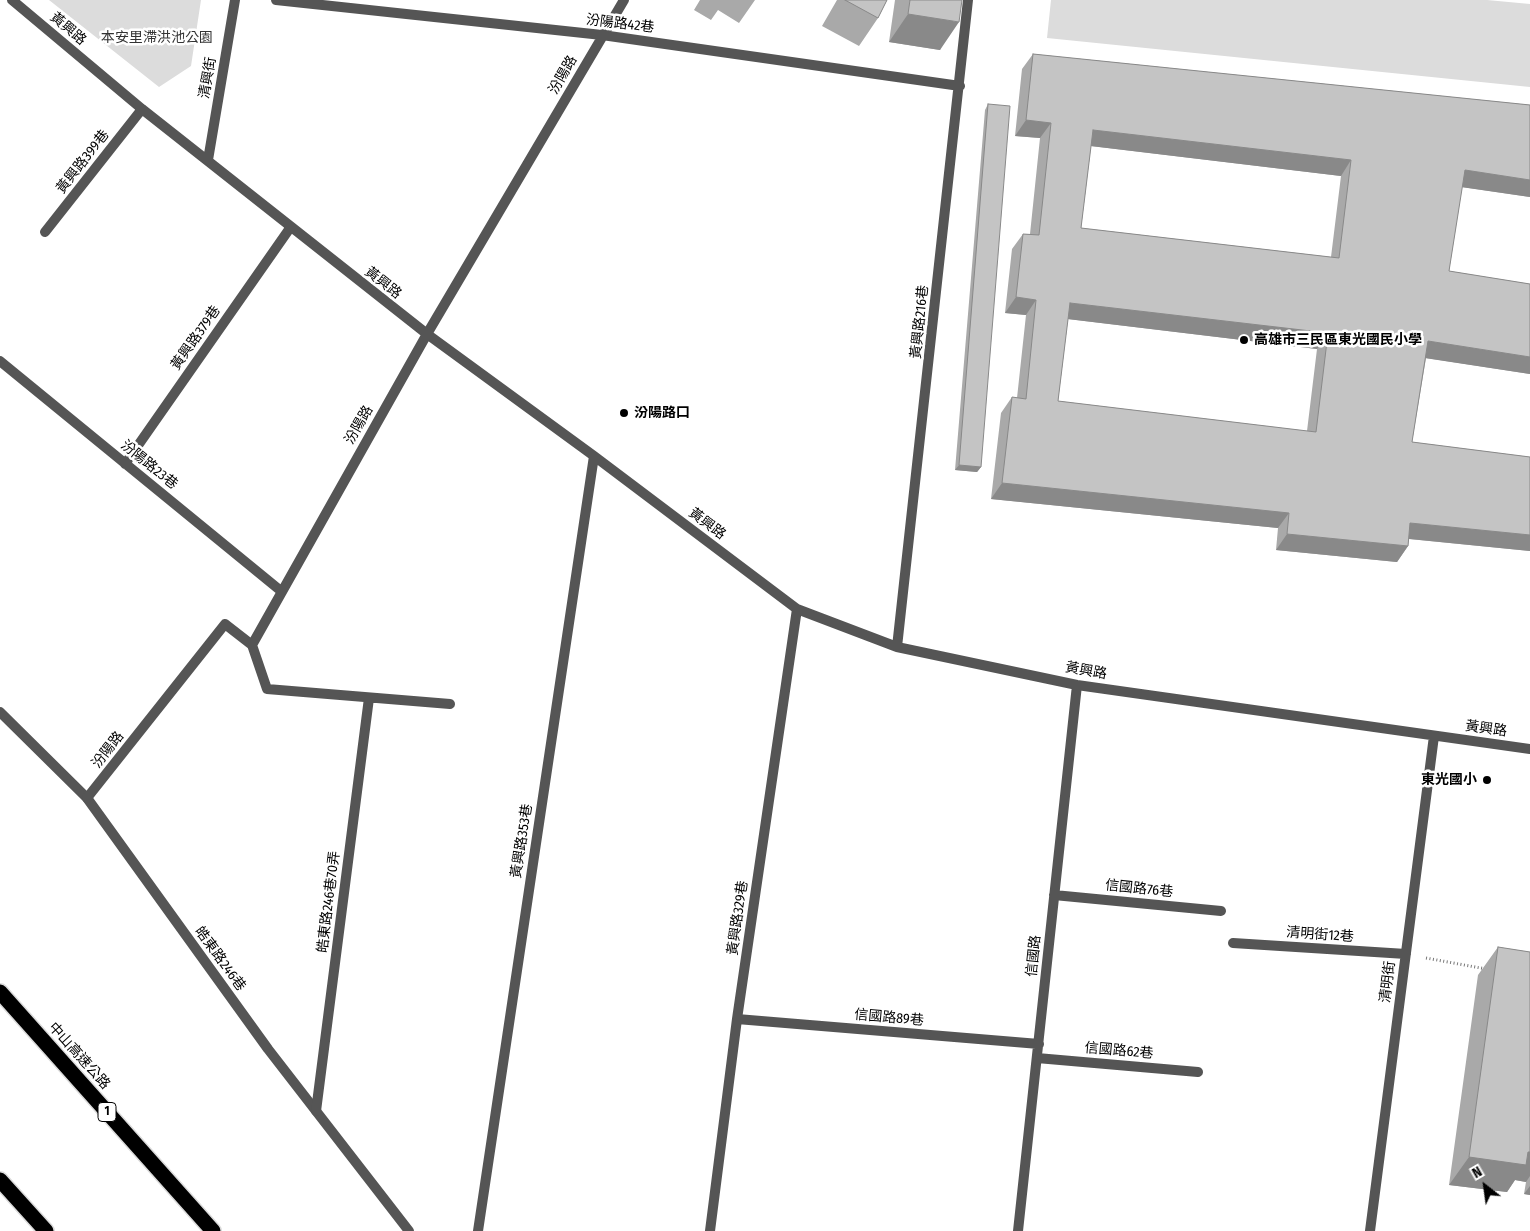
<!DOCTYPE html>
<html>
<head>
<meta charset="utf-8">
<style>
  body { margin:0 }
  #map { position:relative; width:1530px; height:1231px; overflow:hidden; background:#fff; font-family:"Fira Sans Condensed",sans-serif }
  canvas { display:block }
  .north { position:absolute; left:1460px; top:1161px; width:50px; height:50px; -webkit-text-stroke:4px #fff; paint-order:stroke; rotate:330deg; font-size:14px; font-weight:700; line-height:20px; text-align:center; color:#000 }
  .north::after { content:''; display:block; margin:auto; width:18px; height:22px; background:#000; clip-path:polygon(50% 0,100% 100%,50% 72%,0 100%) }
</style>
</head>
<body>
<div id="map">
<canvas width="1530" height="1231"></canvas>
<div class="north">N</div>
</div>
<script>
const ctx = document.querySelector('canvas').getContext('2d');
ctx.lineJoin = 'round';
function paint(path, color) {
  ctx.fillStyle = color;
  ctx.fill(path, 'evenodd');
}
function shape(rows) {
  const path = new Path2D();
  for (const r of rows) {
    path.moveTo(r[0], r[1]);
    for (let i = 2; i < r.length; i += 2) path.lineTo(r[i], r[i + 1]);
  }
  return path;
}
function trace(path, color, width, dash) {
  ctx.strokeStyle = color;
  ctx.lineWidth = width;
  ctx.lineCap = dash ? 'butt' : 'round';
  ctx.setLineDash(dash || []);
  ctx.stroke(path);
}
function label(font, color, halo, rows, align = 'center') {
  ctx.font = font + ' "Fira Sans Condensed","Noto Sans TC",sans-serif';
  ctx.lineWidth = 5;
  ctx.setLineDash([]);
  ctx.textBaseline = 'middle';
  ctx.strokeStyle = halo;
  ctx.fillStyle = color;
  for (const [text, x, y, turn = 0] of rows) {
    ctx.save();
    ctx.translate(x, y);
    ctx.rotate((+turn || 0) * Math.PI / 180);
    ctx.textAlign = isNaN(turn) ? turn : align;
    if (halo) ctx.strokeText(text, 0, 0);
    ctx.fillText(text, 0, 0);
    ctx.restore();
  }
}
paint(shape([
  [49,0,201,0,191,66,159,87],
  [1051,0,1487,0,1530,4,1530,87,1047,38]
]), '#dcdcdc');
const highway = shape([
  [0,992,213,1231],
  [0,1180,46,1231]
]);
trace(highway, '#dbdbdb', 18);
trace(shape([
  [1426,958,1486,969]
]), '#777', 3, [1, 2.5]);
trace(shape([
  [0,712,87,798,268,1049,409,1231]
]), '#555', 10);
trace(shape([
  [12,0,142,109,427,334,594,456,797,609,897,647,1077,685,1530,749],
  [276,0,602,35,960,86],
  [208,160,235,0],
  [45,232,142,109],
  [0,361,281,591],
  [125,464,290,228],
  [252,645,427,334,624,0],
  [252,645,267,689,450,704],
  [897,647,968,0],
  [87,798,225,624,252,645],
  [1054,895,1221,911],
  [1233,943,1406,954],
  [737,1019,1039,1044],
  [1037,1058,1198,1072],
  [316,1111,369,698],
  [478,1231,594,456],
  [710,1231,737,1019,797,609],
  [1018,1231,1077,685],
  [1370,1231,1434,736]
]), '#555', 10);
trace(highway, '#000', 15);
paint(shape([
  [700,0,755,0,739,23,718,10,711,20,694,10],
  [837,0,887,0,878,18,859,46,822,26],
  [895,0,962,0,940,50,889,42],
  [1033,54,1530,105,1530,197,1462,187,1449,271,1530,284,1530,374,1426,358,1412,442,1530,457,1530,551,1409,539,1408,546,1397,562,1276,550,1278,528,991,499,1001,413,1012,397,1017,398,1026,315,1005,313,1012,249,1023,234,1030,234,1040,138,1015,136,1022,69],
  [1091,146,1341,176,1331,257,1081,228],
  [1068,319,1317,349,1307,431,1058,401],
  [988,104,981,467,977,472,955,470,985,110],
  [1498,947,1530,952,1530,1195,1524,1194,1526,1182,1515,1180,1507,1192,1449,1185,1478,975]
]), '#a9a9a9');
paint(shape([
  [908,14,959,22,940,50,889,42],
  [1026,120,1051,123,1040,138,1015,136],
  [1093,130,1351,160,1341,176,1082,145],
  [1465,170,1530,180,1530,197,1454,186],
  [1016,297,1036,300,1026,315,1005,313],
  [1070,303,1328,333,1317,349,1059,318],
  [1428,341,1530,357,1530,374,1418,357],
  [959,465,981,467,977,472,955,470],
  [1002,483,1289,513,1278,528,991,499],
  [1410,523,1530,535,1530,551,1400,538],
  [1287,534,1408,546,1397,562,1276,550],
  [1528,1152,1530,1152,1530,1176,1526,1182,1515,1180,1507,1192,1449,1185,1469,1157],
  [1530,1186,1530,1195,1524,1194]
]), '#898989');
const building = shape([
  [845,0,887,0,878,18,845,0],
  [910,0,962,0,959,22,908,14,910,0],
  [1033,54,1530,105,1530,180,1465,170,1449,271,1530,284,1530,357,1428,341,1412,442,1530,457,1530,535,1410,523,1408,546,1287,534,1289,513,1002,483,1012,397,1026,399,1036,300,1016,297,1023,234,1039,235,1051,123,1026,120,1033,54],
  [1093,130,1351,160,1339,258,1081,228,1093,130],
  [1070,303,1328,333,1316,432,1058,401,1070,303],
  [988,104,1010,106,981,467,959,465,988,104],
  [1498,947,1530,952,1530,1152,1528,1152,1526,1165,1469,1157,1498,947]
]);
paint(building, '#c4c4c4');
trace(building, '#898989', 1);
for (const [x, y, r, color] of [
  [1244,340,5,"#000"],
  [624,413,5,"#000"],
  [1487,780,5,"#000"]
]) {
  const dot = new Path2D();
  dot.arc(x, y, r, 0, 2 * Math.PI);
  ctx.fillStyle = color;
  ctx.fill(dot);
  trace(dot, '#fff', 2);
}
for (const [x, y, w] of [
  [107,1112,18]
]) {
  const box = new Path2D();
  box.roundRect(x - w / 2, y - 9.5, w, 19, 4);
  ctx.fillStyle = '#fff';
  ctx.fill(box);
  trace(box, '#000', 1);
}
label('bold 12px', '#000', null, [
  ["1",107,1112]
]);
label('14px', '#000', '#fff', [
  ["汾陽路42巷",620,24,7],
  ["黃興路",68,29,40],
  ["汾陽路",563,75,-60],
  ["清興街",208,78,-80],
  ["黃興路399巷",83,162,-52],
  ["黃興路",383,283,38],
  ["黃興路216巷",920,322,-84],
  ["黃興路379巷",196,338,-55],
  ["汾陽路",359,425,-60],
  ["汾陽路23巷",149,465,39],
  ["黃興路",707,524,37],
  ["黃興路",1086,671,10],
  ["黃興路",1486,729,8],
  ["汾陽路",108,750,-52],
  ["黃興路353巷",522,841,-81],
  ["信國路76巷",1139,889,6],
  ["皓東路246巷70弄",329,902,-83],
  ["黃興路329巷",738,918,-82],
  ["清明街12巷",1320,935,4],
  ["信國路",1034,956,-84],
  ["皓東路246巷",220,959,54],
  ["清明街",1388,982,-83],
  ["信國路89巷",889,1018,5],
  ["信國路62巷",1119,1051,5],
  ["中山高速公路",79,1056,48]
]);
label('14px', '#333', '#fff', [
  ["本安里滯洪池公園",157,38]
]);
label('bold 14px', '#000', '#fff', [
  ["高雄市三民區東光國民小學",1254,340],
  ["汾陽路口",634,413],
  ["東光國小",1477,780,"right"]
], 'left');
</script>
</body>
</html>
